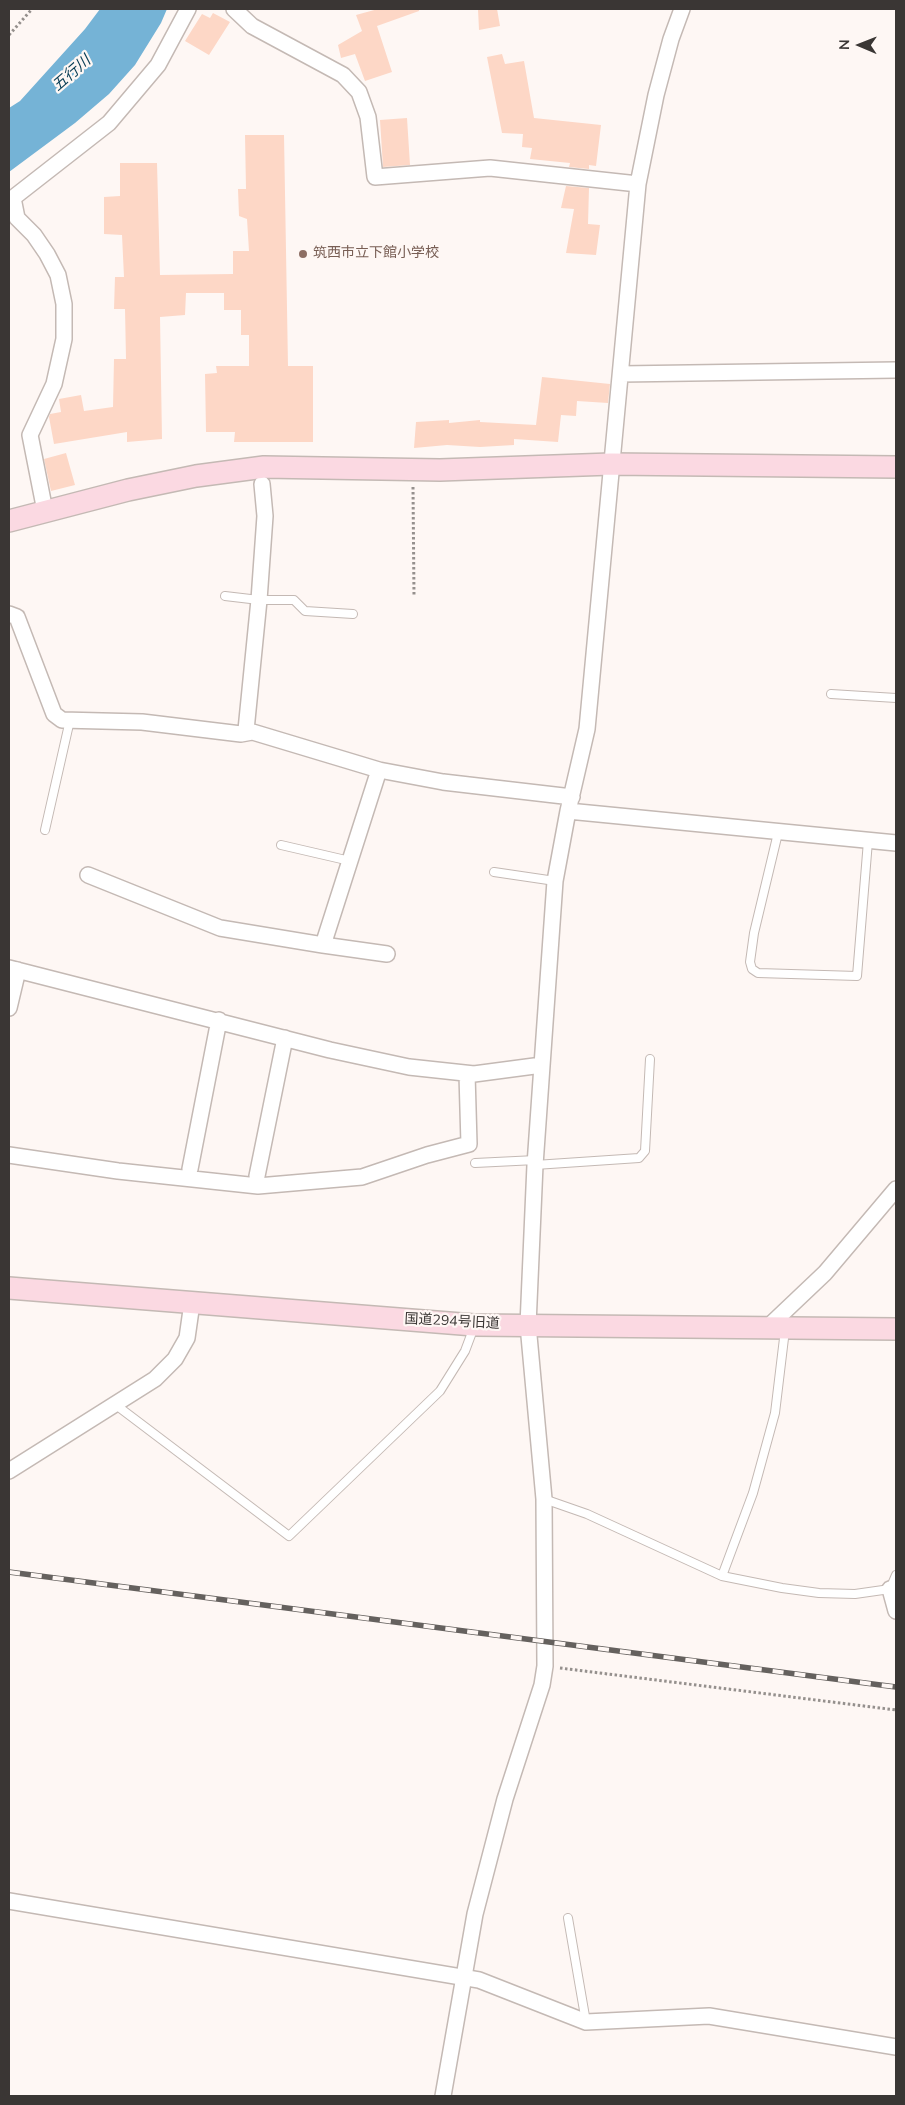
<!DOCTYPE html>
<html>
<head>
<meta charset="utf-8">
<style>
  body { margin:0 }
  #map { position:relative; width:905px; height:2105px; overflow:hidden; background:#fef7f4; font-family:"Nunito Sans",sans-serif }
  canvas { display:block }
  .frame { position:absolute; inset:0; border:10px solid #3a3634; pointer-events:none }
  .north { position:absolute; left:835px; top:20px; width:50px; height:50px; -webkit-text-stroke:4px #fef7f4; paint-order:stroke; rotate:271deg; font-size:14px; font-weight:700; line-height:20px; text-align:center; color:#3a3634 }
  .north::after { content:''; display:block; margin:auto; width:18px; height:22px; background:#3a3634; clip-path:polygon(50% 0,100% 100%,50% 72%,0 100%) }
</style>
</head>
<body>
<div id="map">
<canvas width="905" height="2105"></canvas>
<div class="frame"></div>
<div class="north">N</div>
</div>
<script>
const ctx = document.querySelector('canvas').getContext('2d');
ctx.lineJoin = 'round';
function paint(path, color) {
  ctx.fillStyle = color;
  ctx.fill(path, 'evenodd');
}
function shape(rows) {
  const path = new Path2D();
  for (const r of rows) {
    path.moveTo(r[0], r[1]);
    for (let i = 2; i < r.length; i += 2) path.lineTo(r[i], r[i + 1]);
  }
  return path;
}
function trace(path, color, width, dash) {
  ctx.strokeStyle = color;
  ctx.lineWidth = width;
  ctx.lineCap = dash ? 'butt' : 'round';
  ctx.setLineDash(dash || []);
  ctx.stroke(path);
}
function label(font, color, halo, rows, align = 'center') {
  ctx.font = font + ' "Nunito Sans","Noto Sans JP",sans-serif';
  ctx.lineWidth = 4.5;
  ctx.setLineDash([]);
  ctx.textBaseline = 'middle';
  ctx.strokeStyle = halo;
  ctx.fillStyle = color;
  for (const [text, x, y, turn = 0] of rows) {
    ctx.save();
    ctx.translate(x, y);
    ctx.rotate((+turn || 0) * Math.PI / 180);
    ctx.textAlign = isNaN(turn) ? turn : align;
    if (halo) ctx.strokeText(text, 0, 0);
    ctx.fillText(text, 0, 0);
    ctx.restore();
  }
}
paint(shape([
  [100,9,167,9,161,23,135,65,109,94,75,123,9,172,9,108,20,101,85,29]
]), '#75b3d6');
paint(shape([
  [378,9,419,9,419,11,377,26,392,72,365,81,355,54,341,58,338,45,362,31,356,15],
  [478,9,497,9,500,26,479,30],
  [213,13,230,22,209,55,185,41,202,14,210,18],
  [502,54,505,64,524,61,534,118,601,125,596,166,589,165,589,169,569,167,570,163,530,159,532,148,522,147,523,134,502,133,487,57],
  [407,118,410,165,383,167,380,120],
  [245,135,284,135,288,366,313,366,313,442,234,442,235,432,206,432,205,374,217,373,216,366,249,366,249,335,241,335,241,310,224,310,224,293,186,293,185,315,160,317,162,439,127,442,127,432,54,444,49,417,50,414,61,412,59,399,81,395,84,411,113,407,114,359,126,359,125,309,114,309,115,277,124,277,122,235,104,234,104,197,120,196,120,163,157,163,160,275,233,274,233,251,249,251,247,219,239,216,238,189,246,189],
  [566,186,589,188,588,224,600,225,596,255,566,253,574,209,561,208],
  [542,377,610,384,608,403,577,401,576,416,561,415,558,442,514,439,514,445,480,447,447,445,414,448,416,422,449,420,449,423,480,420,480,422,536,425],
  [66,453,75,485,51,491,44,459]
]), '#fdd7c6');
const lane = shape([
  [225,596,259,600,294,600,305,611,353,614],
  [831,694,896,698],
  [45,830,70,720],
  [778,833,754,933,750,962,752,969,758,973,857,976,868,841],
  [281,845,350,861],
  [494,872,555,881],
  [475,1163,536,1160],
  [535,1165,639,1158,645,1151,650,1059],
  [116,1405,289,1536,440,1391,465,1351,474,1327],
  [544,1499,587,1514,722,1576,782,1588,819,1593,855,1594,890,1589,896,1575],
  [722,1576,753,1493,775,1413,785,1330],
  [568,1918,586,2022]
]);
const street = shape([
  [234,9,252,26,343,75,359,92,368,117,375,177,490,168,638,184],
  [621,374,896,370],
  [262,484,265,516,259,600,246,730,379,770,443,782,572,797],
  [45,511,30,435,54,384,64,339,64,304,58,275,47,254,34,235,17,218,13,198,109,123,158,65,188,9],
  [9,614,17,617,54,714,62,720,142,722,241,734,252,732],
  [379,770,323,945,387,954],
  [568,811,896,843],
  [88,875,220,928,323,945],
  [9,968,330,1050,409,1067,474,1074,542,1065],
  [9,1008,18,970],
  [9,1155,118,1171,258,1186,362,1177,427,1155,469,1144,467,1074],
  [190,1169,219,1020],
  [257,1176,285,1038],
  [767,1328,825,1273,896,1189],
  [9,1471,155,1379,175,1359,187,1338,192,1303],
  [890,1589,896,1611],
  [9,1901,479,1980,586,2022,709,2016,896,2047],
  [443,2096,475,1914,505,1799,542,1685,545,1666,544,1499,528,1325,535,1165,555,881,568,811,587,729,638,184,656,95,671,39,682,9]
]);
const secondary = shape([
  [9,521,128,490,196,476,264,467,440,470,611,464,896,467],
  [9,1288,474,1325,896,1329]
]);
trace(lane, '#c4b9b4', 10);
trace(street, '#c4b9b4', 18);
trace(secondary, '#c4b9b4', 24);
trace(shape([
  [9,35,32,9],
  [413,487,414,596],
  [560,1668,896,1710]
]), '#95908d', 3, [2.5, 2.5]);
trace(lane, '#fff', 8);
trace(street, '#fff', 15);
trace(secondary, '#fbd9e2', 21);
const rail = shape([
  [9,1572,896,1687]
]);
trace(rail, '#65615e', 5.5);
trace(rail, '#fef7f4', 4, [11]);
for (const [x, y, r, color] of [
  [303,254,5,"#8d6e63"]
]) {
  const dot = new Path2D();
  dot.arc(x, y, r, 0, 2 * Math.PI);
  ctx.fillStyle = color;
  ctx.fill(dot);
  trace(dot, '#fef7f4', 2);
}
label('14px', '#785e54', '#fef7f4', [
  ["筑西市立下館小学校",313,254]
], 'left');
label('14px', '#3a3634', '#fef7f4', [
  ["国道294号旧道",452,1322,3]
]);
label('italic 15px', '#053b53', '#fef7f4', [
  ["五行川",72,74,-41]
]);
</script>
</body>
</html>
